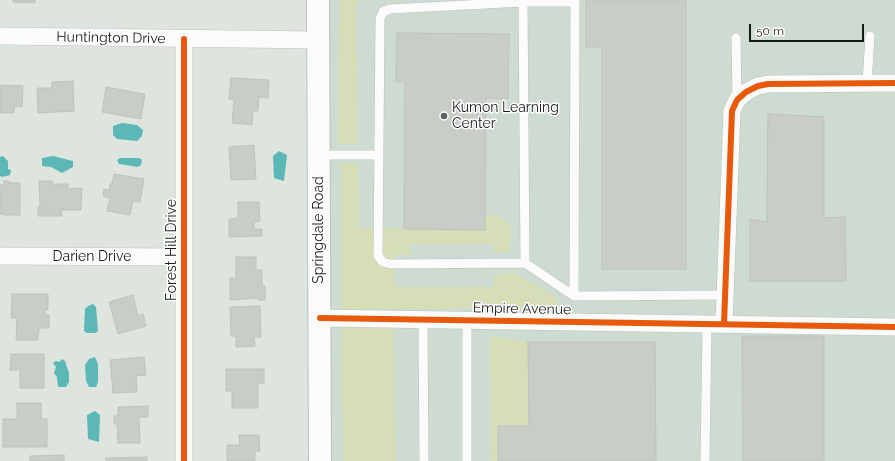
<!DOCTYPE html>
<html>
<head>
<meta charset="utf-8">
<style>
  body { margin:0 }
  #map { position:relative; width:895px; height:461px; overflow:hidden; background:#dee5df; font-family:Raleway,sans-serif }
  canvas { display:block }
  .scale { position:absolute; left:749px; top:24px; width:115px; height:18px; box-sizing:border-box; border:2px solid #161b17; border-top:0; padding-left:5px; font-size:12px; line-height:14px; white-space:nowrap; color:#161b17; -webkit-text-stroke:3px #fff; paint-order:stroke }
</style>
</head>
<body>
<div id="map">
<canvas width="895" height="461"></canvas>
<div class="scale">50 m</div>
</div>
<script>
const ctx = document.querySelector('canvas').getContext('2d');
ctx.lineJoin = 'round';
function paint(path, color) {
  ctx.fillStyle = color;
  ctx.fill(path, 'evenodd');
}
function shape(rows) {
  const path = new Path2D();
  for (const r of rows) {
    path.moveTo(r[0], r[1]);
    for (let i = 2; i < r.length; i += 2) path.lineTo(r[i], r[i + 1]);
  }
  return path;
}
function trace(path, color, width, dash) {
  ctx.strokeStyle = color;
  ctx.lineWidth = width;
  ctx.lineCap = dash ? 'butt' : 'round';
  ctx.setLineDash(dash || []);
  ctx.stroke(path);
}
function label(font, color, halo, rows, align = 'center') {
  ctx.font = font + ' Raleway,sans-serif';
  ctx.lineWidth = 3;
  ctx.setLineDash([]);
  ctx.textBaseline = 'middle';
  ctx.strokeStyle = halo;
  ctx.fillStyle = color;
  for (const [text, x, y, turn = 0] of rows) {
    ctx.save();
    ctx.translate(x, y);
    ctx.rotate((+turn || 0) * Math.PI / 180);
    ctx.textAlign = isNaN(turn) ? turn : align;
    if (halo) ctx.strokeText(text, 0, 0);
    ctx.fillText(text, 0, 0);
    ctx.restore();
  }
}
paint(shape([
  [318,0,895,0,895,461,320,461]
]), '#cddbd0');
paint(shape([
  [340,0,360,0,356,3,357,144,338,144],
  [341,163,358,164,359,228,485,230,485,214,499,216,511,225,510,251,494,253,494,244,410,244,410,255,395,255,395,287,494,287,494,275,514,273,558,298,557,308,341,309],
  [341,318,393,319,396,461,343,461],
  [490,336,528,342,529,426,498,426,498,461,491,461]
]), '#d5deb6');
paint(shape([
  [122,123,137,125,143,130,142,136,137,141,117,139,113,135,113,126],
  [279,151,287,155,284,181,274,178,273,156],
  [3,156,8,161,8,169,11,170,10,175,2,177,0,176,0,157],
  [53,156,73,161,73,167,62,173,51,167,42,166,42,158],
  [120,158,139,158,142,160,141,165,138,167,119,164,117,160],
  [93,304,96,307,98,331,95,333,87,333,84,331,85,309,88,306],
  [95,357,98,364,98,382,96,387,89,387,86,381,85,365,89,359],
  [62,359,65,361,69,373,69,382,66,387,58,387,57,377,54,373,56,367,53,363,56,361,59,362],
  [95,411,100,415,99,442,88,439,87,415]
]), '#5cb8b6');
const building = shape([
  [13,0,35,0,35,3,13,2,13,0],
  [586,0,686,0,686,269,602,269,602,47,586,47,586,0],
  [397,33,509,34,508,99,486,98,485,230,404,229,405,82,396,82,397,33],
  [231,78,269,80,268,98,259,97,258,111,253,111,252,125,232,123,234,100,229,99,231,78],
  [73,81,74,111,38,113,37,88,52,88,52,82,73,81],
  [0,85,23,86,22,107,14,106,14,113,0,113,0,85],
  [106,87,145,94,141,119,102,112,106,87],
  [768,114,824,117,824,218,845,217,846,281,750,281,750,219,767,222,768,114],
  [254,145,256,179,231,180,229,147,254,145],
  [114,174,144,179,140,202,133,201,130,215,107,211,110,198,103,196,104,189,109,190,110,184,112,184,114,174],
  [4,181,9,181,9,183,20,183,20,215,4,215,4,214,0,214,0,185,4,185,4,181],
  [39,181,52,181,52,184,68,184,68,189,82,188,81,210,61,210,62,216,38,216,38,207,40,207,39,181],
  [238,202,259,202,260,221,254,222,254,229,262,229,262,236,229,237,229,219,238,218,238,202],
  [236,257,256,257,256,270,262,270,262,286,265,286,265,300,258,300,258,298,230,300,230,278,236,278,236,257],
  [12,294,48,294,48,310,45,310,45,315,49,315,49,328,39,328,38,340,16,340,17,318,11,318,12,294],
  [133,295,138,316,143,314,146,326,118,334,109,302,133,295],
  [260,306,261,337,254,337,255,346,236,347,236,336,231,336,230,307,260,306],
  [742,336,824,336,824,461,743,461,742,336],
  [528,342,655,342,656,461,498,461,498,426,529,426,528,342],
  [11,354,44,354,44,388,20,388,20,370,10,370,11,354],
  [144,357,146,375,136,376,137,392,113,393,110,360,144,357],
  [226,369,264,369,264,383,258,383,258,408,232,408,232,391,226,391,226,369],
  [17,403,41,403,41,419,47,419,47,447,3,447,3,419,17,419,17,403],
  [148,406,148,417,139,417,140,443,118,443,117,424,114,424,114,416,118,416,118,407,148,406],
  [239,435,259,435,260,451,255,451,255,461,227,461,227,445,240,445,239,435],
  [64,455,64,461,30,461,30,456,64,455],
  [147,457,147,461,106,461,106,458,147,457]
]);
paint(building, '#c8cdc8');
trace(building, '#bec2bd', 1);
const service = shape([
  [523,0,525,263],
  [575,2,523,2,390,9,383,12,380,19,378,256,383,262,390,264,525,263,574,296,725,295],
  [736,38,737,100],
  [867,83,870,36],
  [319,155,379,155],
  [574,296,575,0],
  [423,320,424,461],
  [467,461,467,320],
  [705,461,707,324]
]);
const minor = shape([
  [0,36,318,40],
  [184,39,184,461],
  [0,256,184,257],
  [320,318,895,327],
  [724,324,732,111,737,100,746,92,758,86,768,84,895,83]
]);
const secondary = shape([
  [318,0,320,461]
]);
trace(service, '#bbc1bc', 10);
trace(minor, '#bbc1bc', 18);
trace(secondary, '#bbc1bc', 24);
trace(service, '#fafbfa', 9);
trace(minor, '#fafbfa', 17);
trace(secondary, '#fafbfa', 22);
trace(shape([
  [184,39,184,461],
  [320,318,895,327],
  [724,324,732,111,737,100,746,92,758,86,768,84,895,83]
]), '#e8590c', 6);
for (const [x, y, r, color] of [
  [444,116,4,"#5c625d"]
]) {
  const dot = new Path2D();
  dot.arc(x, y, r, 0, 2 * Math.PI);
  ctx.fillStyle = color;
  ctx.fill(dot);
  trace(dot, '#fff', 1.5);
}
label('14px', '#161b17', '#fff', [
  ["Huntington Drive",111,38,1],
  ["Springdale Road",319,230,-90],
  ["Forest Hill Drive",172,250,-90],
  ["Darien Drive",92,257],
  ["Empire Avenue",522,309,1]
]);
label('14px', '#161b17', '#fff', [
  ["Kumon Learning",452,108],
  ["Center",452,124]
], 'left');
</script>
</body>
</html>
